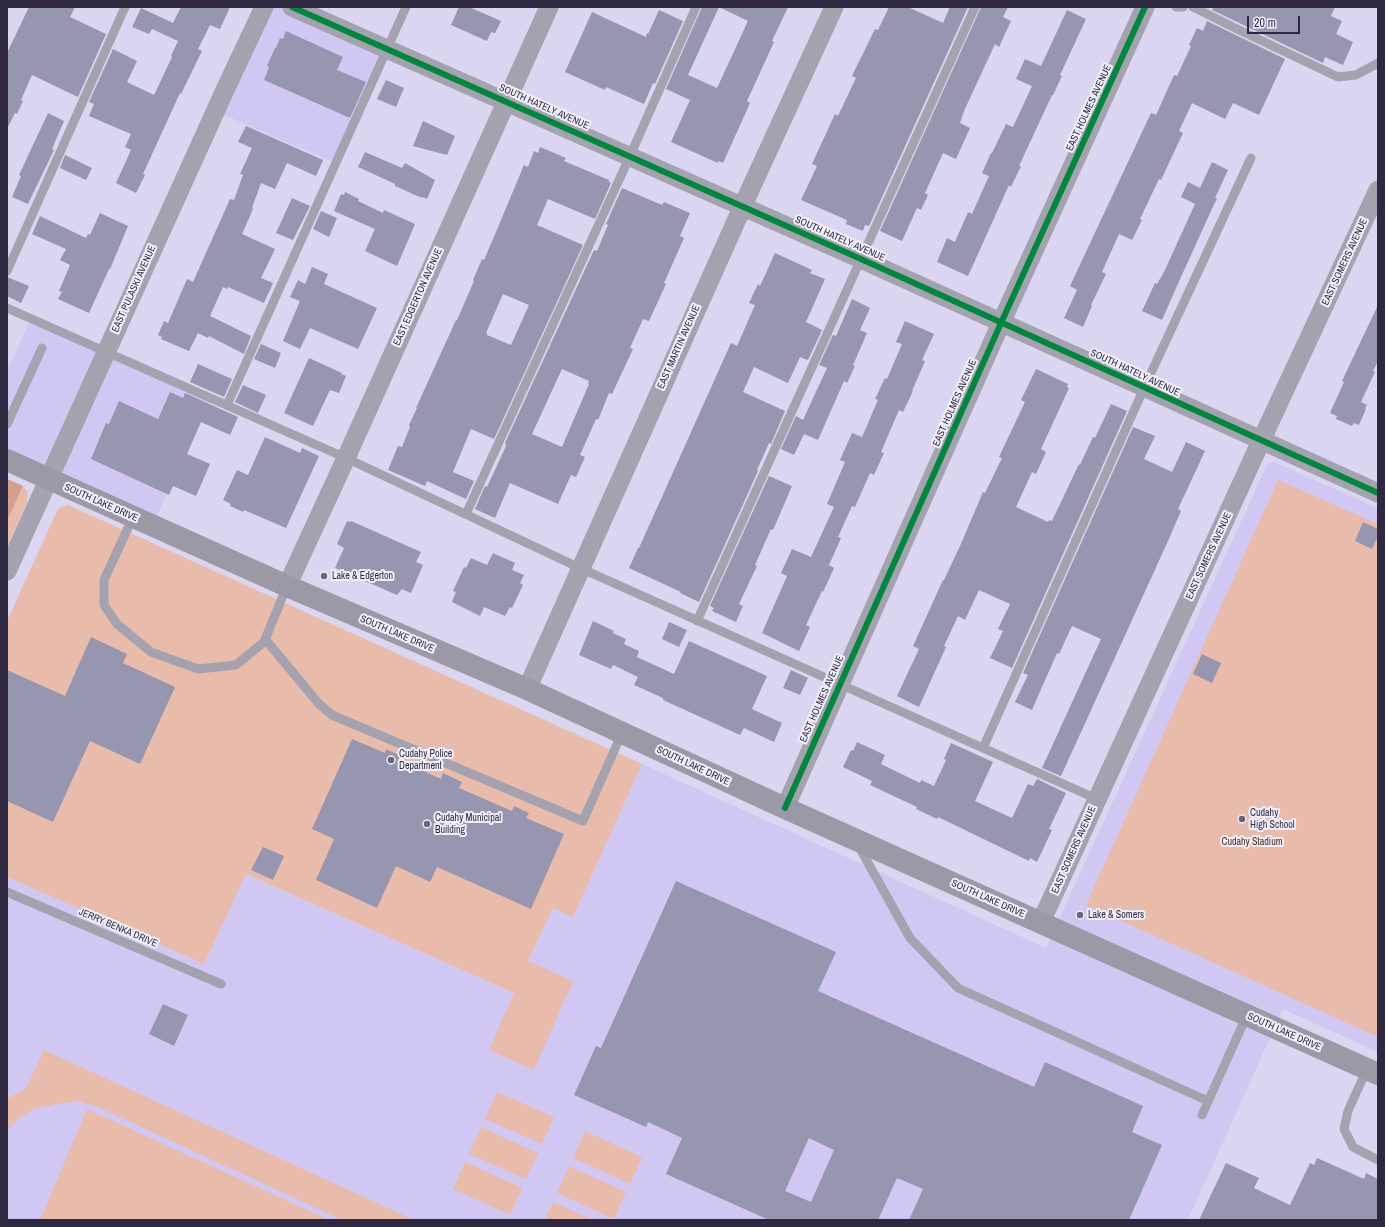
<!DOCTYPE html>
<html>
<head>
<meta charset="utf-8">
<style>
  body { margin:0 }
  #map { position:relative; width:1385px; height:1227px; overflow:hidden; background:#dad5f0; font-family:"Archivo Narrow",sans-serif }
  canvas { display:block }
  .frame { position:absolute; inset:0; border:8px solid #2e2941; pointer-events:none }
  .scale { position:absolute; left:1247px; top:16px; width:53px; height:18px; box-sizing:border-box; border:2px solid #2e2941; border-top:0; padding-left:5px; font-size:12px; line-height:14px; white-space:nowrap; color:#2e2941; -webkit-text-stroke:3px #f2f0fd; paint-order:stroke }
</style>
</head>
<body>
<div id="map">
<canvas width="1385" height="1227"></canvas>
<div class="frame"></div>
<div class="scale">20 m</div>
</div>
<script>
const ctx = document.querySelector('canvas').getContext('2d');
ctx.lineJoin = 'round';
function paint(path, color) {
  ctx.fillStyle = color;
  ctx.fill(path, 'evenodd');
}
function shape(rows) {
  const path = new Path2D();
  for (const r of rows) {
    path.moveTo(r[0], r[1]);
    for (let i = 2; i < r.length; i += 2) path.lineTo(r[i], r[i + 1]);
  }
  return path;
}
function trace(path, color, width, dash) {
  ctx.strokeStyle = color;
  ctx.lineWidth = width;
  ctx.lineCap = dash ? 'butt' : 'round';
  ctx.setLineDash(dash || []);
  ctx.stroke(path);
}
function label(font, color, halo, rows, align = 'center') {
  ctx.font = font + ' "Archivo Narrow",sans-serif';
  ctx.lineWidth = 4;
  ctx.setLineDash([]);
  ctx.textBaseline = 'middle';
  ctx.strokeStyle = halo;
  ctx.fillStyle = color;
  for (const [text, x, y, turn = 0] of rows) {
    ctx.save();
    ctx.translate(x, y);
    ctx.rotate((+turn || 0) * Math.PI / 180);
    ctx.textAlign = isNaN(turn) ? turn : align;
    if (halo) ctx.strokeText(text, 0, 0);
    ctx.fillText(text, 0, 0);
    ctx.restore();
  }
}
paint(shape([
  [264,7,292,7,386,49,335,163,215,111],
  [31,318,212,399,152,526,7,460,7,371],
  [1274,462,1378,508,1378,1052,1283,1009,1188,1220,7,1220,7,877,204,964,245,874,514,993,553,908,573,916,642,764,1046,948,1266,467,1269,463]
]), '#d0c8f2');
paint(shape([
  [7,479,23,486,27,491,28,495,27,502,7,547],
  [1278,480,1378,524,1378,1037,1086,905],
  [68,505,642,764,573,917,553,908,528,961,573,981,534,1070,489,1050,514,993,246,874,204,964,7,877,7,621,56,513,59,508,64,506],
  [44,1050,414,1220,342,1220,100,1108,78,1101,56,1104,34,1109,19,1118,7,1130,7,1099,26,1088],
  [497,1092,554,1117,542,1144,485,1119],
  [87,1109,329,1220,40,1220],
  [481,1127,538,1153,526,1179,469,1154],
  [585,1131,642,1157,630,1184,573,1158],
  [465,1162,522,1188,510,1215,453,1189],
  [569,1166,626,1192,614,1219,557,1193],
  [553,1202,593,1220,545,1220]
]), '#e9bbaa');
paint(shape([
  [7,479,23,486,7,520]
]), '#d1a18e');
paint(shape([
  [29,7,75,7,70,17,106,34,78,97,32,75,21,100,23,101,17,114,15,113,7,129,7,53],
  [181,7,230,7,220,29,210,25,198,49,202,51,181,94,180,93,143,174,145,175,136,193,116,183,131,150,125,147,131,134,89,116,94,104,89,102,113,49,137,61,127,82,154,95,172,57,171,56,178,41,152,29,149,34,132,27,141,8,173,23],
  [459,7,469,7,501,21,495,33,491,32,487,41,451,25],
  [702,7,788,7,772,41,774,42,747,101,750,103,723,163,719,161,718,163,671,142,690,100,666,89],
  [719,7,748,21,717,88,688,75],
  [889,7,908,7,943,23,950,7,968,7,869,226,865,225,863,231,846,224,847,220,801,200,817,166,812,164,835,114,838,116,856,78,852,76,875,29,878,30],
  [981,7,1008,7,1003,17,1011,21,999,47,995,44,964,111,960,123,970,128,956,159,943,153,925,193,928,195,921,210,917,208,902,241,880,231],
  [1214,7,1335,7,1331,16,1342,21,1336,34,1353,42,1343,65,1325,57,1323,63,1212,10],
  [659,10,683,21,655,84,653,83,644,104,606,87,605,90,565,72,592,12,646,37,647,33,648,34],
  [1067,10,1086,19,1060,75,1062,76,1053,95,1052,95,1019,166,1021,166,1011,187,1009,185,968,276,937,262,947,238,955,242,968,212,972,214,989,176,982,173,991,153,992,153,1006,124,1013,127,1032,86,1016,79,1025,59,1041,66],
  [1207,21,1285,59,1259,115,1233,103,1225,119,1192,103,1179,131,1183,133,1161,180,1159,179,1140,219,1142,220,1132,240,1119,234,1102,272,1106,274,1091,305,1092,306,1083,327,1064,318,1077,290,1070,286,1151,113,1156,115,1174,75,1177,76,1191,46,1189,45,1197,28,1203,31],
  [286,31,343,57,337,70,366,82,350,118,264,80,269,67,267,66,275,48,276,48,280,38,283,39],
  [386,80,404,88,396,107,377,99],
  [48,113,64,121,52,149,54,150,28,204,12,197,21,176,19,175],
  [423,121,455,136,447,155,413,146],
  [246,126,323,160,316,176,287,163,275,189,261,183,252,208,253,209,242,234,275,249,261,278,273,283,264,303,228,287,227,289,223,287,210,316,251,336,244,354,209,336,208,338,198,333,189,351,161,339,162,337,158,335,164,321,168,323,187,279,193,282,230,199,234,200,243,175,240,174,252,148,238,142],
  [540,147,566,158,564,161,609,180,609,182,611,183,595,219,548,199,537,225,583,245,494,439,471,429,453,472,474,481,466,499,427,481,425,486,388,470,398,446,402,447,410,427,409,425,417,408,416,408,456,320,457,320,474,281,473,280,482,259,484,260,496,232,524,165,528,167,534,151,538,153],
  [503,294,529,305,511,345,487,335,487,333,486,333],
  [365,152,402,168,405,163,435,180,427,199,422,197,422,198,395,186,395,184,358,167],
  [65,155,92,168,86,180,60,168],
  [1212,162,1228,170,1215,198,1217,198,1180,279,1162,320,1142,311,1155,283,1157,284,1164,272,1195,204,1181,197,1188,182,1200,188],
  [622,188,662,205,664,202,690,213,680,236,684,238,664,283,666,284,649,321,643,319,630,348,633,349,612,394,609,393,598,420,596,419,580,455,585,457,576,477,571,475,558,504,510,483,495,518,475,509,485,486,487,487,506,446,505,443,594,250,597,251,608,225,606,224],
  [562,369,589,381,588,383,589,384,562,447,532,434],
  [345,192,359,199,358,201,383,213,384,210,415,224,397,266,365,251,375,229,334,211,341,194,344,195],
  [292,198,310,206,293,240,276,233],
  [321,211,337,218,329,237,313,229],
  [100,213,128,226,110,269,109,269,89,313,58,299,62,292,59,291,70,265,60,260,66,249,32,234,40,216,86,238,88,234,90,235],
  [775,253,812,270,810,273,825,279,806,322,822,330,808,360,800,357,788,383,754,367,743,392,785,411,771,444,769,443,757,470,758,471,699,602,680,593,681,592,629,568,638,548,639,548,731,343,737,346,755,305,749,303,758,284,760,286],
  [312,267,328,274,324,284,377,308,358,349,310,328,300,349,283,341,300,301,290,297,298,280,305,284],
  [7,277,29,286,21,303,7,296],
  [852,299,870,308,860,330,867,333,853,365,855,366,847,383,844,381,818,440,804,434,794,455,781,449,796,416,803,420,827,368,819,365,833,335,836,336],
  [1378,305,1378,361,1373,371,1375,372,1361,402,1367,405,1365,408,1366,409,1359,425,1354,423,1352,426,1336,419,1337,416,1330,413,1344,382,1342,381],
  [905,321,934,334,922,360,925,361,912,391,913,391,903,412,899,410,881,452,884,453,874,475,870,473,855,507,852,506,838,537,841,538,829,565,834,568,823,592,822,591,806,625,810,627,799,651,762,633,787,576,781,573,792,549,811,557,834,507,827,504,845,462,840,460,852,433,862,437,878,400,875,399,885,378,887,379,902,344,896,342],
  [261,344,281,353,275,368,254,359],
  [309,358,342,373,341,374,346,376,339,393,330,390,313,426,284,413],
  [198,364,232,379,224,397,190,382],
  [1036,369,1068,384,1067,387,1069,388,1041,449,1046,452,1036,474,1032,472,1016,507,1048,522,1049,520,1052,521,1079,464,1080,465,1093,437,1095,438,1111,404,1127,411,1012,668,990,658,1003,631,998,629,1010,604,979,590,965,620,958,616,944,646,946,647,919,707,897,696,919,649,913,646,943,580,944,580,960,546,983,492,985,493,1002,458,999,457,1025,402,1021,400],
  [243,385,266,395,258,413,235,402],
  [170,392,183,398,185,393,238,417,230,435,201,422,187,454,210,464,196,496,173,486,169,495,91,459,106,423,109,424,119,401,158,419],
  [1133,427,1155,436,1144,459,1172,472,1186,442,1205,451,1178,509,1181,511,1168,541,1061,776,1042,768,1101,639,1072,626,1059,654,1057,653,1032,710,1015,702,1028,675,1023,673],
  [265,437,300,453,302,448,319,456,286,528,244,510,243,512,230,506,231,504,223,500,237,470,248,475],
  [769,476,792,486,773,530,771,529,755,565,757,566,739,604,743,606,736,622,712,611,714,608,710,606],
  [347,521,350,522,351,521,421,552,416,562,423,565,411,593,402,589,397,595,335,568,344,548,337,544],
  [1363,522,1378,529,1378,536,1372,549,1355,541],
  [493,553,515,563,512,570,524,575,520,583,523,585,512,608,510,607,505,616,484,607,480,616,452,602,456,592,453,591,464,567,466,568,471,558,487,565],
  [593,621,614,631,613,633,626,639,624,644,639,651,637,657,674,674,689,641,767,676,752,709,782,723,774,742,744,728,740,735,663,700,663,698,634,685,638,677,613,665,611,669,579,655],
  [669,622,687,630,679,647,662,639],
  [91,637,127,654,123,663,175,687,140,764,90,741,53,822,7,801,7,670,65,696],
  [1202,654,1221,663,1212,683,1193,674],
  [791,670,808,678,800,695,783,688],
  [352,739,385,753,386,749,401,756,399,760,441,779,443,773,462,782,459,788,512,811,514,806,529,813,526,818,564,834,531,909,437,867,430,882,396,866,377,908,316,880,334,839,312,829],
  [857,742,885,755,881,764,920,783,921,780,934,786,946,760,944,759,951,743,993,762,975,801,1012,818,1028,784,1033,786,1037,779,1066,793,1049,829,1052,830,1037,862,1030,858,1029,861,938,817,937,819,916,809,917,807,870,785,872,781,843,767,851,750,853,751],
  [263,847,284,856,273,880,251,870],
  [676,881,836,952,818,991,1034,1087,1045,1062,1143,1106,1132,1132,1162,1145,1129,1220,909,1220,923,1189,897,1178,878,1220,769,1220,666,1174,682,1138,648,1122,646,1127,574,1095,596,1046,601,1048],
  [809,1138,834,1150,811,1202,785,1191],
  [163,1004,188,1015,174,1046,149,1034],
  [1317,1158,1364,1179,1366,1173,1378,1179,1378,1220,1199,1220,1226,1163,1259,1178,1254,1188,1290,1205,1310,1163,1314,1165]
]), '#9696b1');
trace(shape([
  [1176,7,1183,7],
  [1193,7,1237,29,1338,77,1356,75,1378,63],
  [7,271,125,7],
  [7,308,346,458,580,568,1097,799],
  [227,405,406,7],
  [7,424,42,348],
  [466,514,630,156,696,7],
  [133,517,104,580,104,605,117,624,151,652,198,669,236,665,264,642,287,586],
  [697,621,975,7],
  [265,639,319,704,332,715,583,821,622,733],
  [983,748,1144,388,1251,158],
  [858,845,910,938,958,988,1208,1101],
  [7,892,221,984],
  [1367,1069,1348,1111,1344,1129,1353,1147,1378,1160],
  [1202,1115,1247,1015]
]), '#a4a2ae', 9);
trace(shape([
  [292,7,861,259,1378,493],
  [7,571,225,90,264,7],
  [287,586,346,458,549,7],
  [527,689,750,190,834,7],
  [785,808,1001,323,1145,7],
  [1041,922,1261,441,1378,190]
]), '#a4a2ae', 19);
trace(shape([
  [7,460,287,586,527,689,785,808,1378,1074]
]), '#9b99a6', 22);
trace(shape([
  [292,7,861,259,1378,493],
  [785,808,1001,323,1145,7]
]), '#00873e', 6);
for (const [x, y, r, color] of [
  [324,576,4,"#6a657e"],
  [391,760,4,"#6a657e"],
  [1242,819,4,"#6a657e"],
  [427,824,4,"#6a657e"],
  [1080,915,4,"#6a657e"]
]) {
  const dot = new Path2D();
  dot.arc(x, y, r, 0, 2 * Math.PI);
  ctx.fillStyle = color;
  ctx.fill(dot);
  trace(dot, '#f2f0fd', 1.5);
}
label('10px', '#2e2941', '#f2f0fd', [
  ["SOUTH HATELY AVENUE",544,107,24],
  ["EAST HOLMES AVENUE",1089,108,-65],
  ["SOUTH HATELY AVENUE",840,239,24],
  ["EAST SOMERS AVENUE",1345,262,-65],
  ["EAST PULASKI AVENUE",134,289,-66],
  ["EAST EDGERTON AVENUE",418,297,-66],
  ["EAST MARTIN AVENUE",679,347,-66],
  ["SOUTH HATELY AVENUE",1135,373,25],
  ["EAST HOLMES AVENUE",955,403,-66],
  ["SOUTH LAKE DRIVE",101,503,24],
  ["EAST SOMERS AVENUE",1209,556,-65],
  ["SOUTH LAKE DRIVE",397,634,23],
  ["EAST HOLMES AVENUE",822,699,-66],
  ["SOUTH LAKE DRIVE",693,766,25],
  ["EAST SOMERS AVENUE",1074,850,-66],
  ["SOUTH LAKE DRIVE",988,899,24],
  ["JERRY BENKA DRIVE",118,928,23],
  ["SOUTH LAKE DRIVE",1284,1032,24]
]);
label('10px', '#2e2941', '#f2f0fd', [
  ["Lake & Edgerton",332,576],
  ["Cudahy Police",399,754],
  ["Department",399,766],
  ["Cudahy",1250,813],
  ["High School",1250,825],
  ["Cudahy Municipal",435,818],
  ["Building",435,830],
  ["Lake & Somers",1088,915]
], 'left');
label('10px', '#4d2b13', '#f2f0fd', [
  ["Cudahy Stadium",1252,842]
]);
</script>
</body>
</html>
